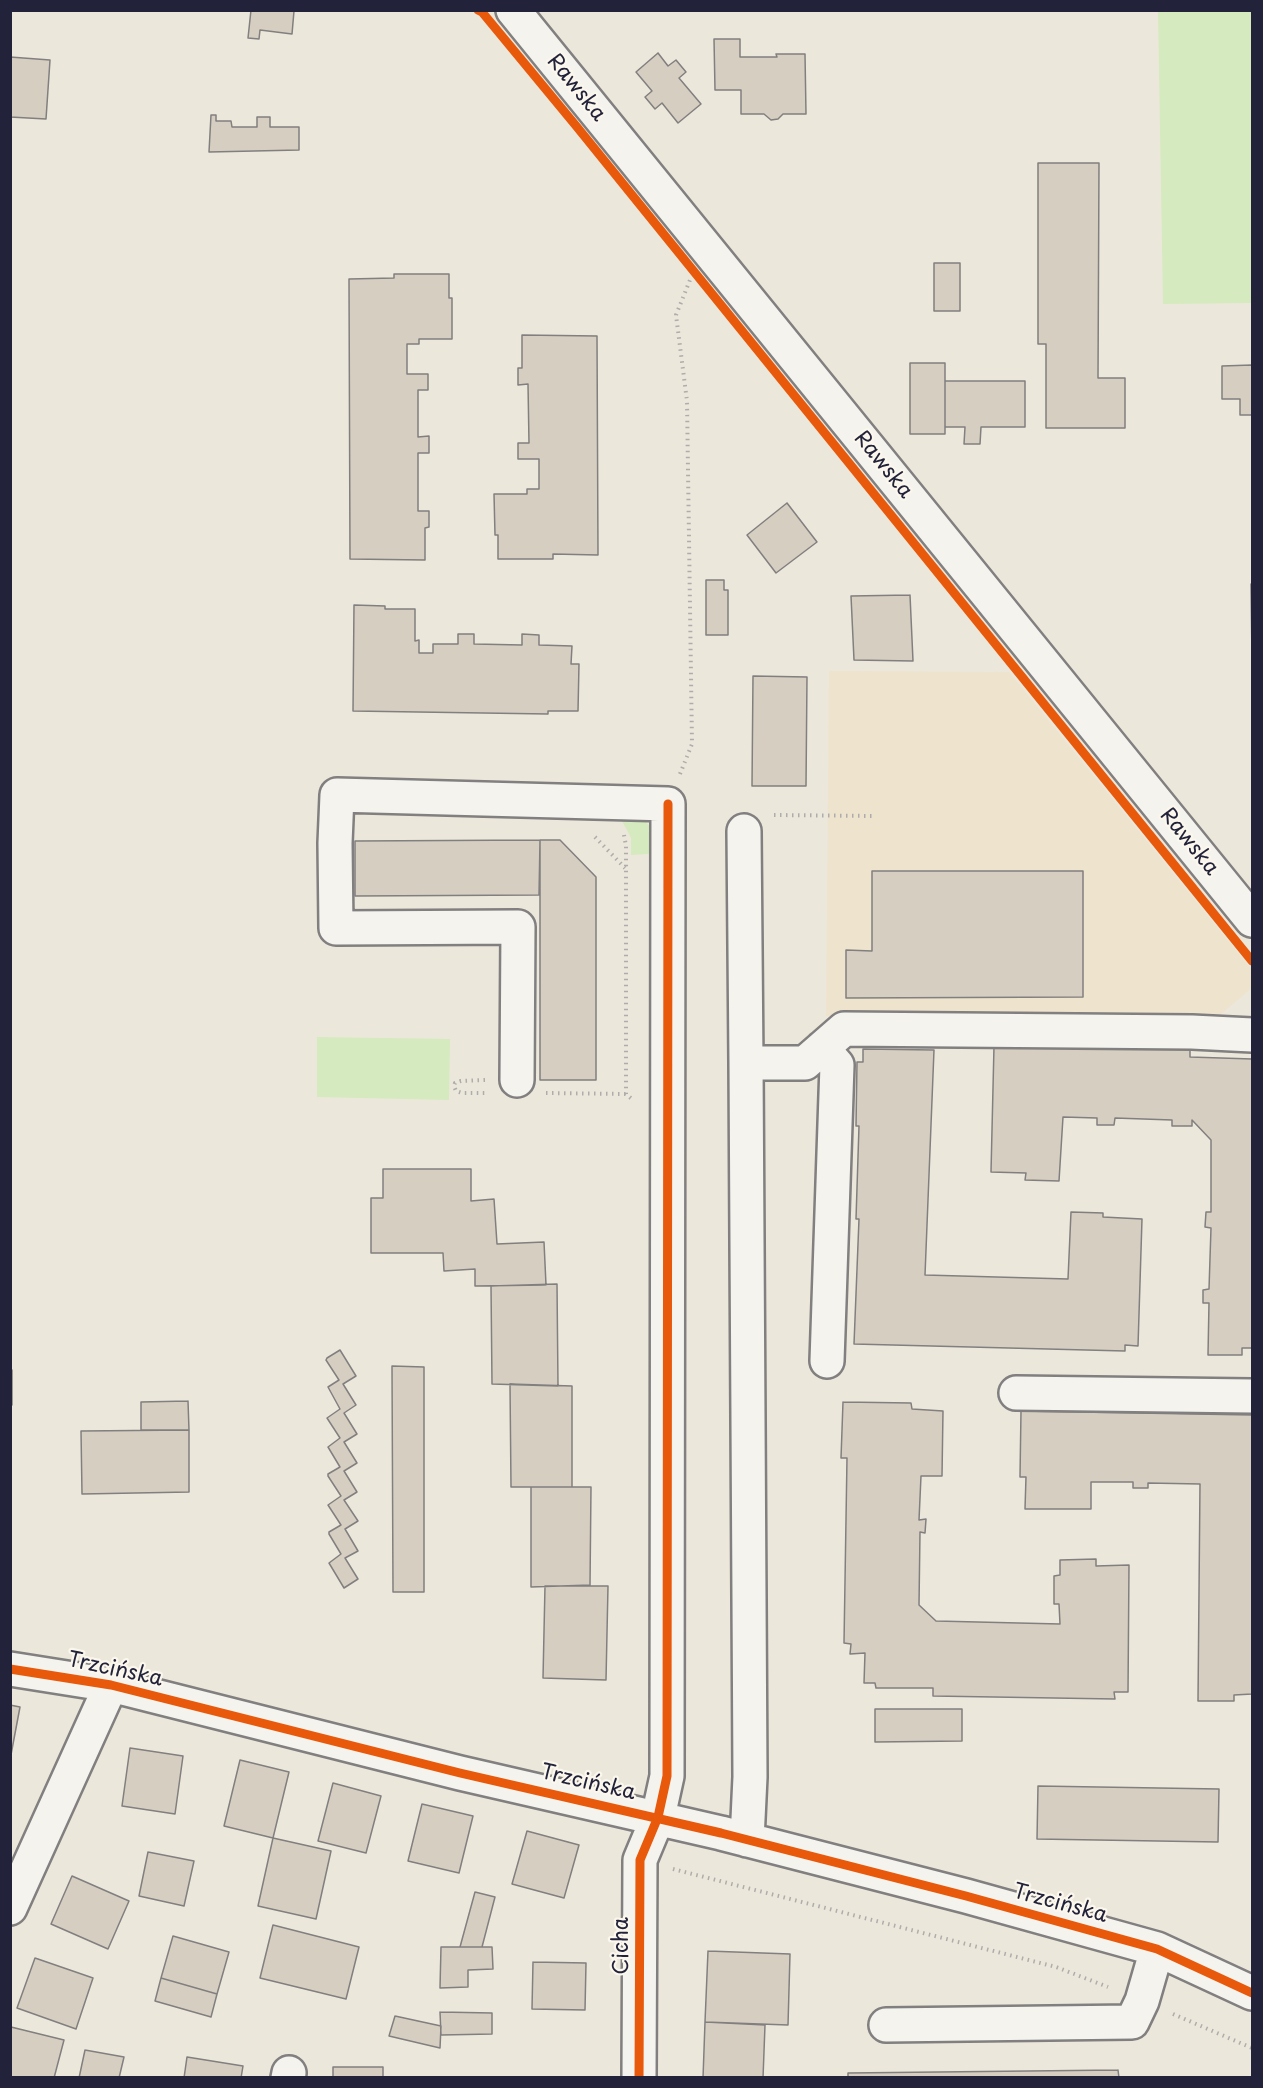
<!DOCTYPE html>
<html>
<head>
<meta charset="utf-8">
<style>
  body { margin:0 }
  #map { position:relative; width:1263px; height:2088px; overflow:hidden; background:#ece7db; font-family:"Playpen Sans",sans-serif }
  canvas { display:block }
  .frame { position:absolute; inset:0; border:12px solid #22223b; pointer-events:none }
</style>
</head>
<body>
<div id="map">
<canvas width="1263" height="2088"></canvas>
<div class="frame"></div>
</div>
<script>
const ctx = document.querySelector('canvas').getContext('2d');
ctx.lineJoin = 'round';
function paint(path, color) {
  ctx.fillStyle = color;
  ctx.fill(path, 'evenodd');
}
function shape(rows) {
  const path = new Path2D();
  for (const r of rows) {
    path.moveTo(r[0], r[1]);
    for (let i = 2; i < r.length; i += 2) path.lineTo(r[i], r[i + 1]);
  }
  return path;
}
function trace(path, color, width, dash) {
  ctx.strokeStyle = color;
  ctx.lineWidth = width;
  ctx.lineCap = dash ? 'butt' : 'round';
  ctx.setLineDash(dash || []);
  ctx.stroke(path);
}
function label(font, color, halo, rows, align = 'center') {
  ctx.font = font + ' "Playpen Sans",sans-serif';
  ctx.lineWidth = 4.5;
  ctx.setLineDash([]);
  ctx.textBaseline = 'middle';
  ctx.strokeStyle = halo;
  ctx.fillStyle = color;
  for (const [text, x, y, turn = 0] of rows) {
    ctx.save();
    ctx.translate(x, y);
    ctx.rotate((+turn || 0) * Math.PI / 180);
    ctx.textAlign = isNaN(turn) ? turn : align;
    if (halo) ctx.strokeText(text, 0, 0);
    ctx.fillText(text, 0, 0);
    ctx.restore();
  }
}
paint(shape([
  [829,671,1009,672,1252,970,1252,988,1216,1018,826,1016]
]), '#eee3cd');
paint(shape([
  [1158,11,1252,11,1252,303,1163,304],
  [611,814,643,818,653,831,653,852,648,854,631,855,631,838,627,830,621,820],
  [317,1037,450,1039,449,1100,317,1097]
]), '#d5eabe');
const building = shape([
  [251,10,294,11,292,34,260,30,259,39,248,38,251,10],
  [714,39,740,39,740,57,777,57,776,54,805,54,806,114,783,114,778,119,771,120,764,114,741,114,741,90,715,90,714,39],
  [658,53,668,66,676,60,686,72,679,78,701,104,678,123,662,103,655,109,645,97,652,91,636,72,658,53],
  [10,57,50,60,46,119,10,117,10,57],
  [211,115,216,115,216,121,231,121,232,127,257,127,257,117,270,117,270,127,299,127,299,150,209,152,211,115],
  [1038,163,1099,163,1098,378,1125,378,1125,428,1046,428,1046,344,1038,344,1038,163],
  [934,263,960,263,960,311,934,311,934,263],
  [394,274,449,274,449,298,452,298,452,339,419,339,419,344,407,344,407,374,428,374,428,390,418,390,418,437,429,436,429,453,418,453,418,511,429,511,429,527,425,528,425,560,350,559,349,279,394,278,394,274],
  [522,335,597,336,598,555,553,554,553,559,498,559,498,535,495,535,494,494,527,494,527,489,539,489,539,459,518,459,518,443,529,443,528,384,518,385,518,368,522,368,522,335],
  [910,363,945,363,945,434,910,434,910,363],
  [1252,365,1252,415,1240,415,1240,399,1222,399,1222,366,1252,365],
  [945,381,1025,381,1025,427,981,427,980,444,964,444,965,427,945,427,945,381],
  [787,503,817,542,776,573,747,535,787,503],
  [706,580,724,580,724,590,728,590,728,635,706,635,706,580],
  [1251,584,1252,584,1252,658,1251,584],
  [910,595,913,661,854,660,851,596,910,595],
  [354,605,385,606,385,609,415,609,415,641,419,640,419,653,433,653,433,644,458,644,458,634,474,634,474,644,522,645,522,634,539,635,539,645,572,646,571,664,579,664,578,711,548,711,548,714,353,711,354,605],
  [753,676,807,677,806,786,752,786,753,676],
  [540,840,539,895,355,896,355,841,540,840],
  [540,840,560,840,596,877,596,1080,540,1080,540,840],
  [872,871,1083,871,1083,997,846,998,846,950,872,951,872,871],
  [994,1046,1190,1048,1190,1057,1252,1059,1252,1348,1242,1348,1242,1355,1208,1355,1209,1303,1203,1303,1203,1290,1209,1289,1211,1228,1205,1227,1206,1212,1211,1212,1211,1140,1192,1120,1192,1126,1172,1126,1172,1120,1115,1118,1114,1125,1097,1125,1097,1118,1063,1117,1059,1181,1025,1180,1026,1173,991,1172,994,1046],
  [863,1049,934,1050,925,1275,1068,1279,1071,1212,1103,1213,1103,1217,1142,1219,1138,1346,1125,1345,1125,1351,854,1344,859,1219,856,1219,859,1126,856,1126,857,1062,863,1062,863,1049],
  [383,1169,471,1169,471,1201,494,1199,497,1244,544,1242,546,1285,475,1286,475,1269,444,1271,443,1253,371,1253,371,1198,383,1198,383,1169],
  [557,1284,558,1386,492,1384,491,1286,557,1284],
  [340,1350,356,1376,343,1384,356,1405,344,1413,357,1434,344,1442,357,1463,344,1471,357,1492,344,1500,358,1521,345,1529,358,1551,345,1558,358,1579,344,1588,329,1563,341,1554,329,1534,329,1532,341,1525,328,1505,341,1496,328,1476,328,1474,340,1467,328,1447,340,1438,327,1418,340,1409,328,1387,339,1380,326,1360,327,1358,340,1350],
  [392,1366,424,1367,424,1592,393,1592,392,1366],
  [10,1370,12,1370,12,1405,10,1405,10,1370],
  [510,1384,572,1386,572,1487,511,1487,510,1384],
  [188,1401,189,1430,141,1430,141,1402,188,1401],
  [843,1402,911,1403,912,1409,943,1411,942,1476,921,1476,919,1520,926,1519,925,1533,920,1532,919,1605,936,1621,1060,1624,1059,1604,1054,1604,1054,1576,1060,1575,1060,1560,1096,1559,1096,1566,1129,1565,1128,1692,1114,1692,1115,1699,933,1696,933,1688,876,1688,875,1683,864,1683,865,1653,850,1654,851,1644,844,1643,847,1458,841,1458,843,1402],
  [1021,1411,1252,1415,1252,1694,1234,1695,1234,1701,1198,1701,1200,1484,1148,1483,1148,1488,1133,1488,1133,1482,1091,1482,1091,1509,1025,1509,1026,1477,1020,1477,1021,1411],
  [189,1430,189,1492,82,1494,81,1431,189,1430],
  [531,1487,591,1487,590,1585,531,1587,531,1487],
  [545,1586,608,1586,606,1680,543,1678,545,1586],
  [10,1705,20,1707,10,1760,10,1705],
  [875,1709,962,1709,962,1741,875,1742,875,1709],
  [130,1748,183,1756,175,1814,122,1806,130,1748],
  [240,1760,289,1772,273,1838,224,1826,240,1760],
  [333,1783,381,1796,366,1853,318,1841,333,1783],
  [1038,1786,1219,1789,1218,1842,1037,1839,1038,1786],
  [422,1804,473,1816,459,1873,408,1861,422,1804],
  [527,1831,579,1845,564,1898,512,1884,527,1831],
  [273,1838,331,1851,316,1919,258,1906,273,1838],
  [148,1852,194,1861,184,1906,139,1896,148,1852],
  [72,1876,129,1901,108,1949,51,1924,72,1876],
  [475,1892,495,1897,482,1947,460,1947,475,1892],
  [273,1925,359,1947,346,1999,260,1978,273,1925],
  [173,1936,229,1952,217,1994,161,1978,173,1936],
  [441,1947,492,1947,493,1969,468,1970,468,1987,440,1988,441,1947],
  [708,1951,790,1954,788,2025,705,2022,708,1951],
  [35,1958,93,1978,76,2029,17,2008,35,1958],
  [533,1962,586,1963,585,2010,532,2009,533,1962],
  [161,1978,217,1994,211,2017,155,2001,161,1978],
  [440,2012,492,2013,492,2034,441,2035,440,2012],
  [395,2016,441,2026,440,2048,389,2036,395,2016],
  [705,2022,765,2025,763,2078,703,2078,705,2022],
  [11,2027,64,2040,54,2078,10,2078,11,2027],
  [85,2050,124,2057,119,2078,79,2078,85,2050],
  [187,2057,243,2066,241,2078,184,2078,187,2057],
  [333,2067,383,2067,383,2078,333,2078,333,2067],
  [1118,2070,1119,2078,848,2078,848,2073,1118,2070]
]);
paint(building, '#d6cfc1');
trace(building, '#817f7f', 1.5);
const minor = shape([
  [513,10,1252,920],
  [744,831,746,1063],
  [822,1048,837,1065,827,1361],
  [517,1080,518,927,336,928,335,843,337,795,668,804,667,1776,658,1817,640,1860,639,2078],
  [1016,1393,1252,1396],
  [10,1669,111,1685,460,1773,721,1833,966,1896,1157,1949,1252,1993],
  [747,1840,750,1777,746,1063,805,1063,844,1029,1192,1032,1252,1035],
  [10,1908,111,1685],
  [886,2025,1132,2022,1142,2001,1157,1949],
  [288,2078,289,2073]
]);
trace(minor, '#817f7f', 38);
trace(shape([
  [680,774,692,744,687,401,676,315,690,280],
  [774,815,875,816],
  [624,835,626,846,626,1094,633,1100],
  [595,837,625,868],
  [485,1080,461,1081,455,1083,454,1086,456,1091,462,1093,487,1093],
  [546,1093,626,1094],
  [673,1869,1056,1967,1108,1987],
  [1173,2014,1252,2048]
]), '#afadac', 4, [1.5, 4.5]);
trace(minor, '#f4f3ee', 33);
trace(shape([
  [478,10,482,12,577,127,1252,961],
  [10,1669,111,1685,460,1773,721,1833,966,1896,1157,1949,1252,1993],
  [639,2078,640,1860,658,1817,667,1776,668,804]
]), '#e8590c', 9);
label('21px', '#22223b', '#fbf7ec', [
  ["Rawska",576,88,51],
  ["Rawska",883,465,51],
  ["Rawska",1189,842,51],
  ["Trzcińska",115,1670,12],
  ["Trzcińska",588,1783,13],
  ["Trzcińska",1060,1904,15],
  ["Cicha",622,1946,-90]
]);
</script>
</body>
</html>
